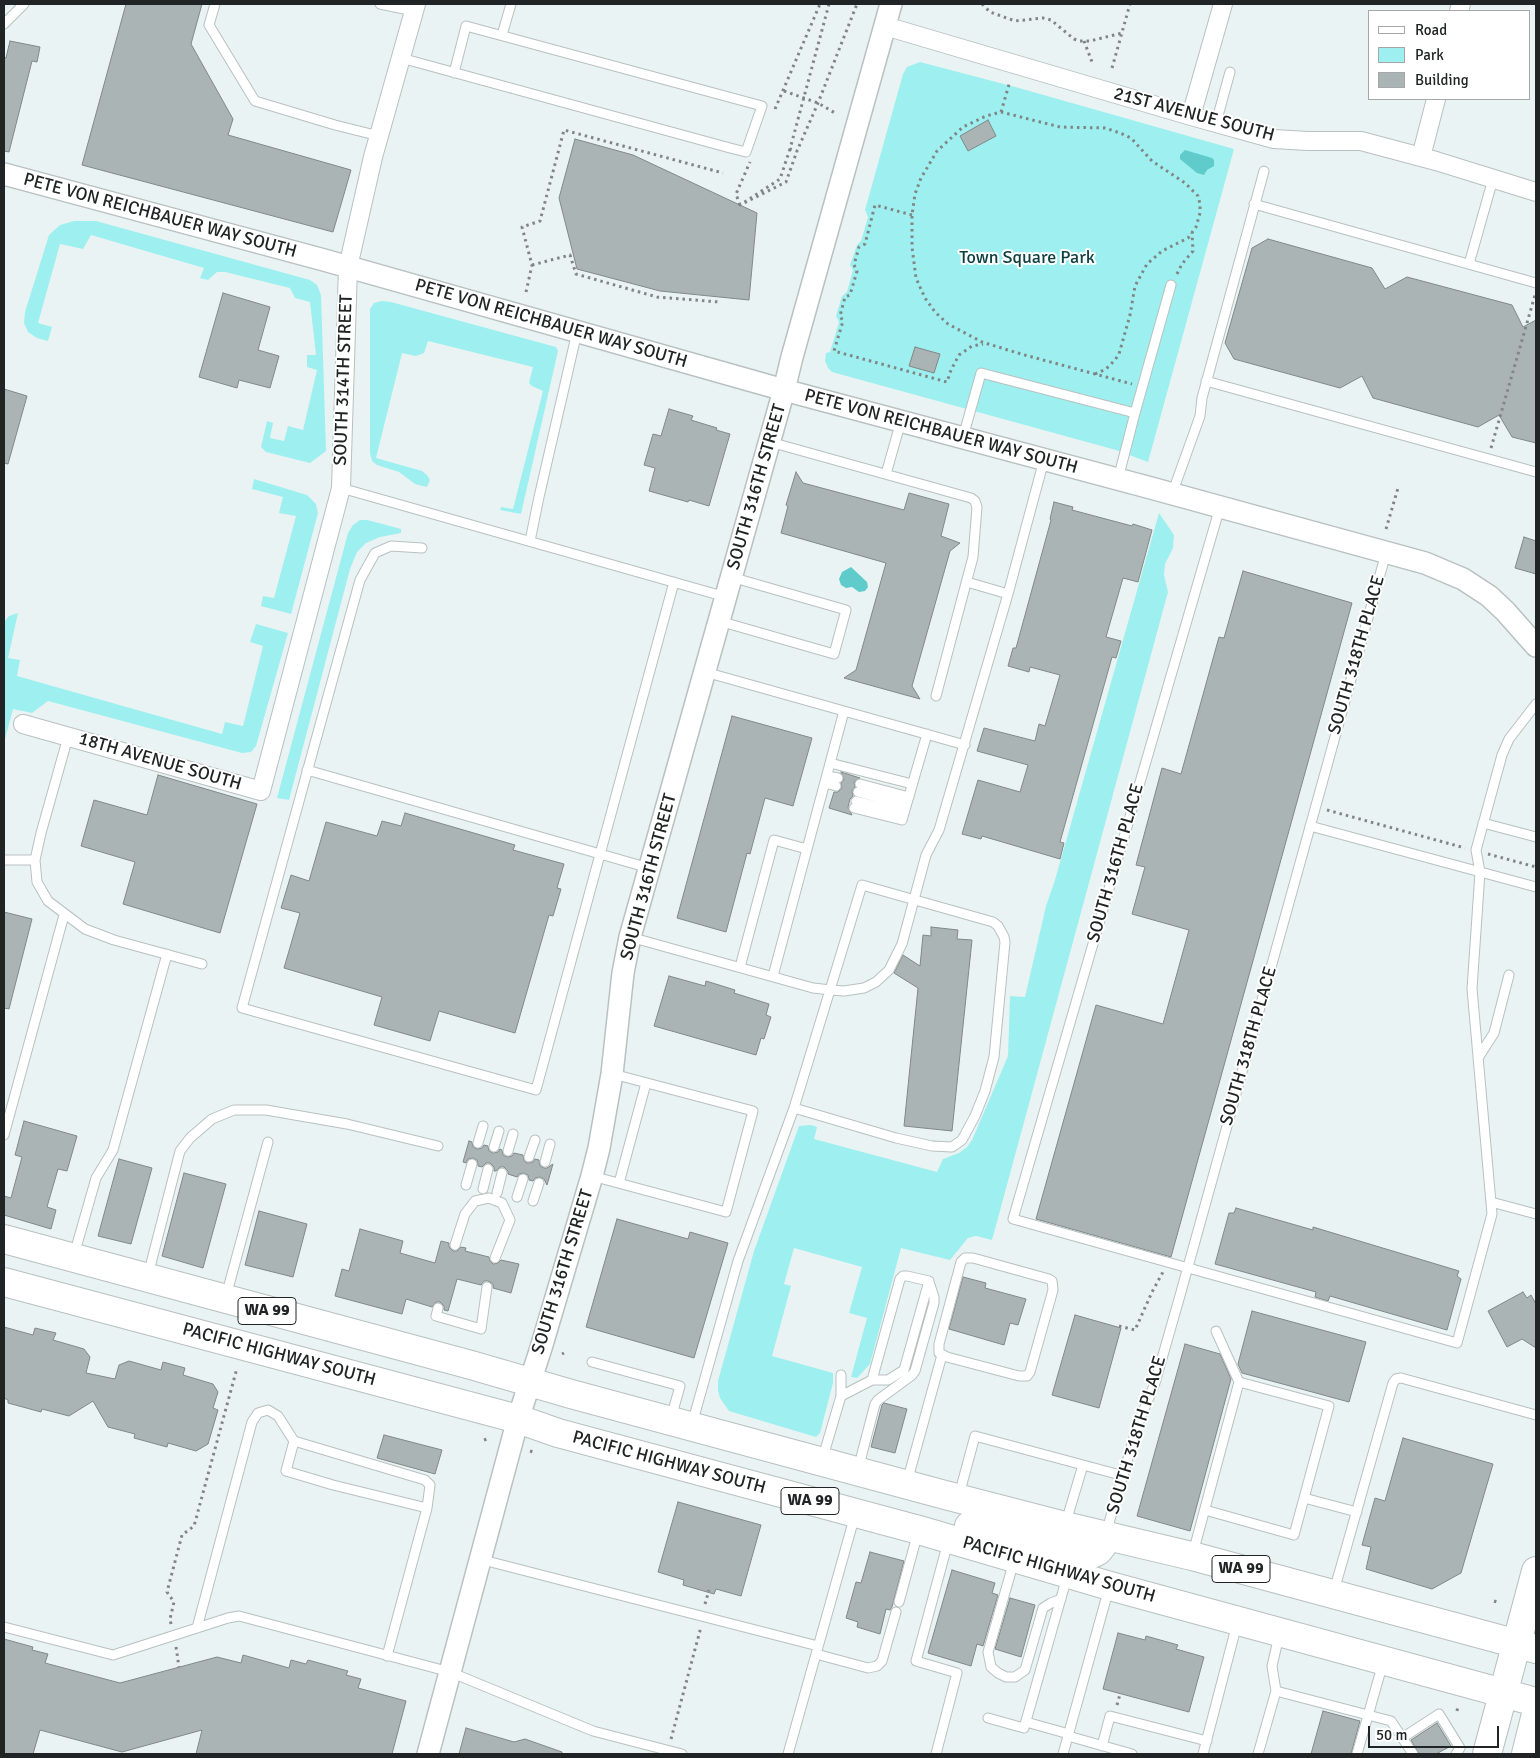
<!DOCTYPE html>
<html>
<head>
<meta charset="utf-8">
<style>
  body { margin:0 }
  #map { position:relative; width:1540px; height:1758px; overflow:hidden; background:#eaf3f3; font-family:Signika,sans-serif }
  canvas { display:block }
  .frame { position:absolute; inset:0; border:5px solid #212424; pointer-events:none }
  .legend { position:absolute; left:1368px; top:10px; width:162px; height:90px; box-sizing:border-box; background:#fff; border:1px solid #a6a7a7; margin:0; padding:6px 9px; list-style:none; font-size:15px; color:#212424 }
  .legend li { display:flex; align-items:center; gap:10px; height:25px }
  .legend b { width:25px; border:1px solid #a6a7a7 }
  .scale { position:absolute; left:1368px; top:1726px; width:131px; height:22px; box-sizing:border-box; border:2px solid #212424; border-top:0; padding-left:6px; font-size:15px; line-height:18px; white-space:nowrap; color:#212424; -webkit-text-stroke:4px #fff; paint-order:stroke }
</style>
</head>
<body>
<div id="map">
<canvas width="1540" height="1758"></canvas>
<div class="frame"></div>
<ul class="legend">
<li><b style="height:6px;background:#fff"></b>Road</li>
<li><b style="height:14px;background:#9df0ef"></b>Park</li>
<li><b style="height:14px;background:#abb4b4"></b>Building</li>
</ul>
<div class="scale">50 m</div>
</div>
<script>
const ctx = document.querySelector('canvas').getContext('2d');
ctx.lineJoin = 'round';
function paint(path, color) {
  ctx.fillStyle = color;
  ctx.fill(path, 'evenodd');
}
function shape(rows) {
  const path = new Path2D();
  for (const r of rows) {
    path.moveTo(r[0], r[1]);
    for (let i = 2; i < r.length; i += 2) path.lineTo(r[i], r[i + 1]);
  }
  return path;
}
function trace(path, color, width, dash) {
  ctx.strokeStyle = color;
  ctx.lineWidth = width;
  ctx.lineCap = dash ? 'butt' : 'round';
  ctx.setLineDash(dash || []);
  ctx.stroke(path);
}
function label(font, color, halo, rows, align = 'center') {
  ctx.font = font + ' Signika,sans-serif';
  ctx.lineWidth = 4;
  ctx.setLineDash([]);
  ctx.textBaseline = 'middle';
  ctx.strokeStyle = halo;
  ctx.fillStyle = color;
  for (const [text, x, y, turn = 0] of rows) {
    ctx.save();
    ctx.translate(x, y);
    ctx.rotate((+turn || 0) * Math.PI / 180);
    ctx.textAlign = isNaN(turn) ? turn : align;
    if (halo) ctx.strokeText(text, 0, 0);
    ctx.fillText(text, 0, 0);
    ctx.restore();
  }
}
paint(shape([
  [920,62,1019,88,1234,149,1148,462,1116,450,832,372,828,368,825,361,826,353,830,352,839,322,836,316,842,296,847,292,853,270,850,265,857,245,861,241,868,217,865,210,903,74,907,67],
  [74,221,96,221,310,280,317,285,321,295,326,451,310,463,266,452,261,447,267,421,273,423,270,438,284,441,288,426,303,430,317,370,307,367,307,355,316,355,310,302,295,298,290,288,225,272,217,272,208,280,200,278,204,268,91,235,83,249,60,244,38,323,52,327,48,341,37,338,28,332,24,323,25,312,49,235,60,225],
  [382,301,391,302,556,347,558,351,521,514,500,510,501,507,513,509,543,391,532,386,529,383,533,367,428,341,424,353,416,356,402,353,376,458,422,471,427,475,430,480,427,487,415,484,399,472,377,465,372,461,370,453,370,309,374,303],
  [254,479,307,495,316,504,318,513,291,614,261,606,263,596,274,598,296,516,279,513,283,497,252,489],
  [1159,513,1174,535,1173,548,1165,564,1164,575,1168,592,992,1240,976,1236,968,1238,950,1260,901,1248,870,1364,857,1378,851,1377,867,1318,849,1313,862,1267,794,1248,784,1284,791,1286,772,1356,833,1373,833,1383,820,1433,816,1437,729,1411,720,1398,718,1391,718,1381,754,1251,799,1126,811,1125,817,1127,814,1139,937,1172,943,1159,959,1153,967,1147,972,1140,1008,1056,1010,996,1025,997,1046,906,1055,880],
  [360,520,367,520,379,523,401,529,401,533,380,537,366,543,357,552,350,569,289,800,277,798,348,533,353,525],
  [18,613,8,658,20,660,17,676,222,734,225,722,243,726,263,646,250,642,256,624,288,633,256,746,251,752,242,753,48,701,32,713,13,709,4,743,4,622,9,616]
]), '#9df0ef');
paint(shape([
  [1185,150,1212,158,1214,160,1214,166,1207,170,1204,175,1197,173,1180,159,1180,155],
  [851,567,867,582,868,587,865,591,859,592,852,587,846,588,841,585,839,579,842,572]
]), '#5fcccb');
const building = shape([
  [126,4,202,4,191,44,233,119,228,135,351,170,333,232,82,165,126,4],
  [10,41,40,47,37,62,32,61,9,152,4,151,4,57,6,58,10,41],
  [988,120,996,136,968,151,960,136,988,120],
  [575,139,633,155,757,213,749,300,660,291,577,269,559,198,575,139],
  [1268,239,1372,268,1385,289,1407,277,1512,305,1523,327,1536,320,1536,443,1512,437,1499,415,1478,427,1373,398,1362,376,1340,388,1234,359,1225,343,1252,248,1268,239],
  [223,293,270,307,258,350,279,356,270,388,239,380,237,388,199,377,223,293],
  [915,347,940,354,934,373,909,366,915,347],
  [4,389,27,396,8,464,4,463,4,389],
  [669,409,693,416,691,420,717,428,716,430,730,434,709,506,689,500,688,502,649,491,655,468,644,465,653,434,661,436,669,409],
  [796,472,803,483,904,510,909,493,949,504,941,536,960,543,950,551,912,686,920,699,844,678,856,670,886,563,781,533,788,506,786,505,796,472],
  [1054,502,1073,507,1072,510,1132,526,1133,524,1152,530,1138,582,1123,578,1106,637,1121,641,1116,658,1112,657,1060,842,1064,843,1060,859,982,836,981,839,962,834,978,780,1020,792,1028,765,977,751,984,728,1035,741,1039,724,1045,726,1060,675,1030,667,1029,672,1008,666,1013,648,1016,648,1051,520,1050,519,1054,502],
  [1524,537,1536,541,1536,574,1515,568,1524,537],
  [1243,571,1352,603,1171,1257,1036,1219,1096,1005,1163,1024,1189,930,1132,914,1145,867,1136,865,1162,768,1181,774,1219,637,1224,638,1243,571],
  [732,716,812,738,793,806,765,798,750,854,747,853,726,932,677,918,732,716],
  [841,772,860,778,854,782,855,787,852,791,853,796,850,799,848,807,852,815,829,808,834,792,838,792,842,788,841,783,844,779,841,772],
  [158,775,257,804,220,933,123,904,135,862,81,846,94,800,147,815,158,775],
  [405,813,515,845,513,850,564,864,557,888,561,889,553,916,549,915,515,1033,439,1011,430,1041,374,1025,382,997,284,968,300,913,281,908,291,875,309,881,326,822,377,836,382,821,401,826,405,813],
  [4,912,32,919,9,1009,4,1008,4,912],
  [931,927,958,930,957,939,972,940,952,1131,904,1126,918,988,894,973,903,955,920,966,923,935,931,936,931,927],
  [669,976,705,986,706,981,735,990,734,993,769,1004,766,1015,771,1017,764,1039,761,1038,756,1055,654,1026,669,976],
  [24,1121,77,1136,67,1171,58,1169,47,1207,56,1210,51,1229,4,1215,4,1196,11,1198,22,1157,15,1155,24,1121],
  [469,1141,472,1142,473,1147,477,1149,482,1148,484,1145,488,1146,489,1151,493,1153,498,1152,500,1149,502,1150,503,1155,507,1157,512,1156,514,1153,523,1155,524,1161,527,1163,533,1162,535,1159,539,1160,540,1166,544,1168,547,1168,553,1164,547,1185,544,1179,540,1177,535,1178,533,1181,529,1180,528,1175,524,1173,519,1174,517,1177,508,1174,508,1171,504,1167,500,1167,496,1171,494,1171,494,1167,490,1163,486,1163,482,1167,478,1166,477,1160,473,1158,468,1159,466,1163,463,1162,469,1141],
  [119,1159,152,1168,131,1244,98,1236,119,1159],
  [184,1173,226,1184,203,1268,162,1256,184,1173],
  [1236,1208,1313,1230,1313,1227,1459,1271,1457,1276,1461,1279,1447,1330,1330,1296,1328,1301,1315,1297,1316,1292,1215,1264,1229,1213,1234,1213,1236,1208],
  [259,1211,307,1224,293,1277,245,1265,259,1211],
  [617,1219,688,1239,690,1232,728,1243,694,1358,586,1327,617,1219],
  [360,1229,403,1241,400,1253,435,1263,441,1241,449,1243,449,1247,453,1251,457,1251,461,1247,466,1248,465,1251,489,1257,490,1261,493,1264,498,1263,501,1260,519,1264,511,1293,493,1288,493,1284,488,1281,484,1281,481,1285,457,1279,448,1311,444,1310,444,1306,440,1302,436,1302,432,1307,406,1299,402,1314,335,1296,342,1269,349,1271,360,1229],
  [963,1277,986,1283,985,1288,1026,1299,1018,1325,1010,1323,1004,1345,949,1329,963,1277],
  [1523,1292,1527,1298,1531,1295,1536,1304,1536,1348,1522,1339,1507,1347,1488,1311,1523,1292],
  [1252,1311,1366,1342,1349,1402,1242,1373,1238,1364,1252,1311],
  [1075,1315,1121,1328,1099,1408,1052,1395,1075,1315],
  [4,1327,33,1335,35,1328,56,1333,53,1340,84,1349,90,1357,86,1373,115,1379,119,1365,129,1361,161,1370,163,1362,185,1368,183,1375,213,1384,218,1392,213,1408,218,1410,208,1444,196,1451,168,1443,167,1447,134,1438,135,1434,108,1427,93,1401,69,1416,42,1409,41,1412,8,1403,8,1400,4,1398,4,1327],
  [1185,1344,1220,1354,1231,1379,1190,1531,1137,1516,1185,1344],
  [884,1403,907,1409,895,1453,871,1447,882,1405,884,1403],
  [384,1435,442,1450,435,1474,377,1458,384,1435],
  [1403,1438,1493,1464,1461,1573,1432,1589,1366,1569,1371,1547,1362,1545,1375,1498,1385,1501,1403,1438],
  [678,1502,761,1525,741,1596,716,1589,714,1594,683,1585,684,1580,658,1572,678,1502],
  [870,1552,904,1561,892,1607,890,1610,886,1609,880,1634,857,1627,858,1622,846,1618,856,1582,861,1583,870,1552],
  [952,1570,995,1583,992,1593,998,1595,983,1646,977,1644,971,1666,928,1653,952,1570],
  [1010,1598,1035,1605,1021,1657,995,1649,1010,1598],
  [1118,1633,1145,1640,1146,1636,1178,1645,1176,1649,1204,1657,1189,1712,1103,1689,1118,1633],
  [4,1639,33,1647,32,1650,48,1654,45,1663,120,1683,217,1657,241,1663,243,1655,289,1668,291,1660,306,1664,308,1660,348,1671,346,1675,361,1679,358,1688,406,1701,392,1754,196,1754,202,1730,122,1752,40,1730,33,1754,4,1754,4,1639],
  [1323,1711,1360,1721,1351,1754,1311,1754,1323,1711],
  [1437,1723,1451,1746,1436,1754,1419,1754,1411,1740,1437,1723],
  [466,1728,514,1742,525,1739,562,1752,562,1754,459,1754,466,1728]
]);
paint(building, '#abb4b4');
trace(building, '#808888', 1);
const service = shape([
  [215,4,209,25,255,101,335,125,379,136],
  [380,4,414,11],
  [4,24,24,4],
  [502,35,511,4],
  [401,58,730,148,746,152,762,106,466,26,454,73],
  [1216,123,1230,72],
  [1254,204,1536,283],
  [1469,264,1493,179],
  [1206,381,1536,472],
  [1135,413,1171,285],
  [963,437,981,373,1135,413,1118,479],
  [770,442,971,498,975,501,977,507,973,557,936,696],
  [886,474,901,421],
  [341,488,726,597],
  [1172,494,1200,416,1202,398,1264,171],
  [1220,507,1013,1219,1457,1343,1492,1214,1472,989,1480,872,1476,850,1502,755,1509,739,1536,704],
  [530,541,539,497,577,332],
  [422,548,391,546,375,553,360,580,242,1008,536,1090,674,582],
  [967,582,1008,594],
  [719,621,834,654,846,610,731,577],
  [705,672,965,745],
  [68,737,41,833,35,860,37,882,48,901,85,929,114,940,202,964],
  [830,763,912,784],
  [307,770,649,868],
  [827,776,838,778],
  [825,783,836,786],
  [860,784,909,797],
  [858,792,906,805],
  [856,801,904,813],
  [854,808,902,820,927,734],
  [1483,823,1536,837],
  [1310,826,1536,887],
  [4,860,35,860],
  [630,937,813,988,831,990,844,991,864,988,876,982,889,970,902,944,926,855,939,830,1008,594,1044,460],
  [740,967,774,840,807,849],
  [773,976,844,711],
  [1478,1058,1494,1033,1509,975],
  [4,1135,64,915],
  [478,1143,483,1126],
  [494,1147,499,1131],
  [508,1151,513,1134],
  [529,1157,535,1140],
  [545,1162,550,1144],
  [592,1176,726,1212,753,1111,613,1074],
  [619,1183,646,1083],
  [466,1185,472,1164],
  [483,1189,488,1169],
  [497,1193,502,1173],
  [517,1197,523,1179],
  [533,1201,539,1183],
  [1491,1202,1536,1214],
  [455,1245,465,1214,475,1201,489,1198,502,1203,510,1220,495,1258],
  [74,1255,96,1178,113,1150,167,954],
  [965,1258,973,1258,1049,1279,1052,1281,1053,1290,1030,1372,1027,1376,1019,1376,947,1357,939,1353,939,1344,961,1262,965,1258],
  [148,1275,180,1151,190,1138,212,1119,234,1110,266,1110,347,1124,438,1146],
  [226,1296,268,1142],
  [438,1308,436,1316,481,1329,487,1287],
  [592,1362,680,1386,671,1418],
  [841,1396,841,1375],
  [692,1424,738,1261,794,1108,862,885,993,922,998,926,1004,937,1005,942,994,1057,985,1091,975,1116,962,1140,952,1147,932,1146,896,1138,794,1108],
  [294,1441,425,1480,430,1485,427,1508],
  [822,1460,841,1396,872,1380,888,1380,904,1370,929,1281,907,1276,903,1276,900,1279,872,1380],
  [858,1469,875,1404,878,1400,912,1375,915,1371,934,1303,934,1297,929,1282],
  [907,1482,942,1355],
  [959,1495,975,1436,1124,1476],
  [1304,1498,1357,1512],
  [1205,1510,1294,1535,1329,1406,1239,1382],
  [1066,1522,1083,1465],
  [1106,1533,1138,1424,1155,1383,1181,1292,1386,553],
  [1193,1553,1239,1382,1216,1331],
  [479,1559,818,1646],
  [1014,1561,988,1652,991,1667,998,1673,1006,1677,1015,1677,1025,1670,1043,1608,1051,1603,1061,1599],
  [1334,1591,1393,1383,1396,1379,1401,1378,1536,1415],
  [899,1602,918,1532],
  [4,1627,113,1655,228,1618,239,1616,450,1672,593,1731,682,1754],
  [197,1628,252,1422,258,1413,268,1410,278,1416,294,1441,286,1471,333,1485,427,1508,387,1656],
  [816,1654,868,1668,877,1666,882,1661,896,1612],
  [1276,1691,1391,1721,1413,1754],
  [988,1718,1024,1728,1067,1577],
  [1026,1722,1069,1734],
  [1068,1736,1132,1754],
  [1402,1738,1439,1714,1460,1748,1456,1754],
  [1102,1746,1110,1716,1207,1741],
  [788,1754,855,1515],
  [936,1754,957,1673,916,1661,948,1542],
  [1063,1754,1109,1588],
  [1203,1754,1237,1624],
  [1258,1754,1276,1691,1272,1666,1279,1636],
  [1357,1754,1383,1663]
]);
const minor = shape([
  [1459,11,1461,4],
  [885,26,1191,116,1274,139,1308,141,1361,141,1436,161,1536,192],
  [1191,116,1223,4],
  [1421,157,1436,99],
  [23,724,261,791,341,488,348,267,373,157,416,4]
]);
const tertiary = shape([
  [4,174,324,260,784,390,1151,488,1425,563,1463,579,1489,596,1505,611,1536,646],
  [428,1754,518,1419,541,1348,592,1176,599,1148,612,1074,623,973,630,937,784,390,792,357,891,4]
]);
const primary = shape([
  [4,1239,471,1365,571,1394,945,1495,1065,1526,1192,1556,1536,1649],
  [4,1282,518,1419,558,1433,919,1530,1110,1586,1536,1702],
  [969,1526,1081,1554,1092,1554,1098,1551,1102,1546,1106,1536],
  [1487,1754,1536,1571],
  [1526,1754,1536,1714]
]);
trace(service, '#b8c1c0', 11);
trace(minor, '#b8c1c0', 20);
trace(tertiary, '#b8c1c0', 24);
trace(primary, '#b8c1c0', 30);
trace(shape([
  [829,4,790,149,797,151,818,103,857,4],
  [982,4,990,12,1015,21,1043,18,1051,20,1074,39,1080,41,1090,41,1122,33],
  [1084,41,1092,62],
  [1112,68,1130,4],
  [784,91,818,103,835,113],
  [775,109,820,4],
  [1001,112,1010,81],
  [790,149,780,179,740,205,786,182,797,151],
  [740,205,736,194,750,162],
  [912,215,875,205,865,244,859,247,854,265,857,271,850,295,845,297,840,316,843,321,834,351,947,382,951,370,959,355,972,346,983,344],
  [532,265,570,255,576,274,657,297,719,302],
  [1177,274,1182,264,1193,251,1192,233],
  [526,292,532,265,522,227,540,221,564,130,723,173],
  [1095,374,1106,369,1115,360,1119,354,1130,315,1135,286,1147,264,1162,251,1188,238,1196,227,1200,213,1200,204,1198,196,1185,183,1152,161,1131,138,1120,133,1105,128,1060,127,1001,112,986,116,963,127,937,151,921,178,915,194,912,215,912,247,916,278,925,298,935,312,948,324,982,342,1021,354,1132,384],
  [1491,448,1535,295],
  [1386,529,1398,488],
  [1327,810,1465,848],
  [1488,854,1536,867],
  [1119,1326,1135,1330,1152,1292,1163,1272],
  [562,1354,564,1353],
  [484,1440,487,1439],
  [530,1451,536,1453],
  [1494,1601,1497,1602],
  [705,1604,709,1590],
  [171,1624,170,1619,174,1602,167,1592,182,1535,194,1526,237,1368],
  [176,1647,179,1667],
  [1117,1705,1120,1694],
  [1457,1711,1458,1706],
  [671,1739,701,1627]
]), '#808686', 3, [2.5, 4]);
trace(service, '#fff', 9);
trace(minor, '#fff', 18);
trace(tertiary, '#fff', 21);
trace(primary, '#fff', 28);
for (const [x, y, w] of [
  [267,1311,58],
  [810,1501,58],
  [1241,1569,58]
]) {
  const box = new Path2D();
  box.roundRect(x - w / 2, y - 13.5, w, 27, 4);
  ctx.fillStyle = '#fff';
  ctx.fill(box);
  trace(box, '#212424', 1);
}
label('bold 16px', '#212424', null, [
  ["WA 99",267,1311],
  ["WA 99",810,1501],
  ["WA 99",1241,1569]
]);
label('18px', '#212424', '#fff', [
  ["21ST AVENUE SOUTH",1194,115,15],
  ["PETE VON REICHBAUER WAY SOUTH",160,216,15],
  ["PETE VON REICHBAUER WAY SOUTH",551,324,16],
  ["SOUTH 314TH STREET",344,380,-88],
  ["PETE VON REICHBAUER WAY SOUTH",941,432,15],
  ["SOUTH 316TH STREET",757,487,-74],
  ["SOUTH 318TH PLACE",1357,655,-74],
  ["18TH AVENUE SOUTH",160,762,16],
  ["SOUTH 316TH PLACE",1116,863,-74],
  ["SOUTH 316TH STREET",649,877,-75],
  ["SOUTH 318TH PLACE",1249,1046,-74],
  ["SOUTH 316TH STREET",563,1272,-73],
  ["PACIFIC HIGHWAY SOUTH",279,1355,15],
  ["SOUTH 318TH PLACE",1137,1435,-73],
  ["PACIFIC HIGHWAY SOUTH",669,1463,15],
  ["PACIFIC HIGHWAY SOUTH",1059,1570,16]
]);
label('18px', '#0e4141', '#fff', [
  ["Town Square Park",1027,258]
]);
</script>
</body>
</html>
